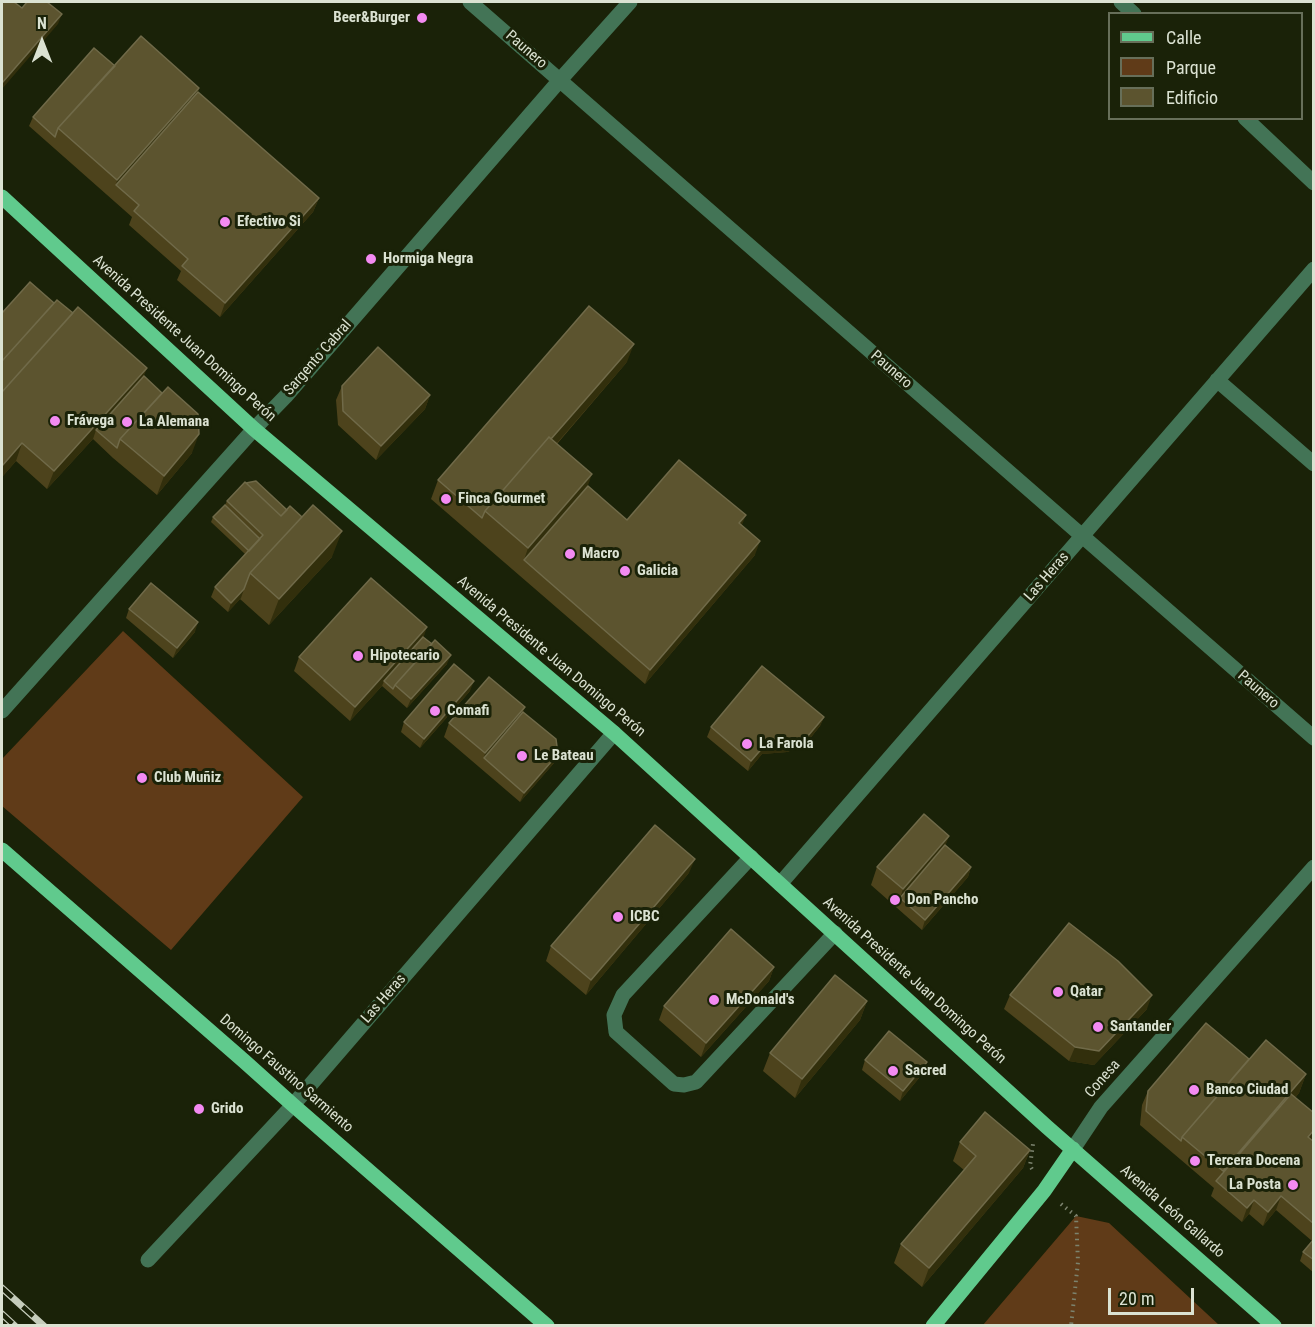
<!DOCTYPE html>
<html>
<head>
<meta charset="utf-8">
<style>
  body { margin:0 }
  #map { position:relative; width:1315px; height:1327px; overflow:hidden; background:#1a2208; font-family:"Roboto Condensed",sans-serif }
  canvas { display:block }
  .frame { position:absolute; inset:0; border:3px solid #dbe2d2; pointer-events:none }
  .legend { position:absolute; left:1108px; top:12px; width:195px; height:108px; box-sizing:border-box; background:#1a2208; border:2px solid #676f59; margin:0; padding:8px 10px; list-style:none; font-size:18px; color:#dbe2d2 }
  .legend li { display:flex; align-items:center; gap:12px; height:30px }
  .legend b { width:30px; border:2px solid #676f59 }
  .north { position:absolute; left:12px; top:12px; width:60px; height:60px; -webkit-text-stroke:4px #1a2208; paint-order:stroke; rotate:0deg; font-size:16px; font-weight:700; line-height:24px; text-align:center; color:#dbe2d2 }
  .north::after { content:''; display:block; margin:auto; width:21px; height:27px; background:#dbe2d2; clip-path:polygon(50% 0,100% 100%,50% 72%,0 100%) }
  .scale { position:absolute; left:1108px; top:1288px; width:86px; height:27px; box-sizing:border-box; border:3px solid #dbe2d2; border-top:0; padding-left:8px; font-size:18px; line-height:21px; white-space:nowrap; color:#dbe2d2; -webkit-text-stroke:4px #1a2208; paint-order:stroke }
</style>
</head>
<body>
<div id="map">
<canvas width="1315" height="1327"></canvas>
<div class="frame"></div>
<ul class="legend">
<li><b style="height:8px;background:#60ca8d"></b>Calle</li>
<li><b style="height:16px;background:#603b18"></b>Parque</li>
<li><b style="height:16px;background:#5c542f"></b>Edificio</li>
</ul>
<div class="north">N</div>
<div class="scale">20 m</div>
</div>
<script>
const ctx = document.querySelector('canvas').getContext('2d');
ctx.lineJoin = 'round';
function paint(path, color) {
  ctx.fillStyle = color;
  ctx.fill(path, 'evenodd');
}
function shape(rows) {
  const path = new Path2D();
  for (const r of rows) {
    path.moveTo(r[0], r[1]);
    for (let i = 2; i < r.length; i += 2) path.lineTo(r[i], r[i + 1]);
  }
  return path;
}
function trace(path, color, width, dash) {
  ctx.strokeStyle = color;
  ctx.lineWidth = width;
  ctx.lineCap = dash ? 'butt' : 'round';
  ctx.setLineDash(dash || []);
  ctx.stroke(path);
}
function label(font, color, halo, rows, align = 'center') {
  ctx.font = font + ' "Roboto Condensed",sans-serif';
  ctx.lineWidth = 6;
  ctx.setLineDash([]);
  ctx.textBaseline = 'middle';
  ctx.strokeStyle = halo;
  ctx.fillStyle = color;
  for (const [text, x, y, turn = 0] of rows) {
    ctx.save();
    ctx.translate(x, y);
    ctx.rotate((+turn || 0) * Math.PI / 180);
    ctx.textAlign = isNaN(turn) ? turn : align;
    if (halo) ctx.strokeText(text, 0, 0);
    ctx.fillText(text, 0, 0);
    ctx.restore();
  }
}
paint(shape([
  [123,631,303,797,171,950,2,806,2,759],
  [1076,1216,1109,1223,1219,1325,983,1325]
]), '#603b18');
trace(shape([
  [1032,1169,1030,1166,1033,1144],
  [1061,1204,1076,1216,1078,1262,1071,1326]
]), '#7c836e', 4, [1.5, 4.5]);
trace(shape([
  [470,2,1314,738],
  [1121,2,1134,14],
  [1245,118,1314,183],
  [1217,380,1314,464],
  [2,711,254,429,286,396,560,80,630,2],
  [751,857,623,995,614,1015,616,1032,674,1084,684,1085,696,1082,835,933],
  [780,884,1314,269],
  [1073,1149,1101,1107,1314,867],
  [148,1260,293,1105,614,733]
]), '#437456', 15);
trace(shape([
  [2,197,254,429,614,733,1047,1127,1274,1326],
  [2,850,244,1061,293,1105,547,1326],
  [933,1326,1044,1191,1073,1149]
]), '#60ca8d', 15);
const rail = shape([
  [2,1288,44,1326],
  [2,1314,15,1326]
]);
trace(rail, '#c5ccbb', 7);
trace(rail, '#1a2208', 4.5, [14]);
paint(shape([
  [115,65,199,88,198,92,319,198,313,212,220,317,177,280,181,271,129,225,132,217,29,126,33,117],
  [54,303,73,313,147,368,143,376,192,453,157,495,113,458,93,439,47,489,16,461,2,477,2,313],
  [627,362,557,444,588,486,627,520,742,526,755,555,645,684,431,499,438,480],
  [342,386,430,395,425,409,376,460,338,425,336,400],
  [227,501,332,557,269,625,240,599,241,598,228,612,211,597,215,587,245,554,211,522,213,517,225,505],
  [129,609,195,632,173,658,126,618],
  [423,637,432,644,447,664,407,708,382,686,350,721,294,671,299,657],
  [470,691,420,748,401,732,404,722],
  [523,712,558,754,554,763,520,802,444,737,449,723],
  [824,717,820,726,804,746,787,752,762,754,748,771,707,737,711,727],
  [949,836,945,845,971,867,968,877,922,930,871,885,877,867],
  [689,873,586,995,546,961,551,946],
  [774,967,769,981,701,1057,659,1020,664,1006],
  [1010,995,1147,1009,1094,1065,1069,1061,1004,1009],
  [867,1001,860,1020,795,1098,763,1071,770,1053],
  [1249,1059,1306,1074,1299,1093,1295,1098,1314,1131,1314,1139,1312,1140,1314,1142,1314,1273,1300,1261,1303,1252,1312,1241,1276,1210,1263,1226,1249,1214,1242,1222,1211,1196,1214,1188,1140,1125,1142,1105,1148,1091],
  [865,1060,927,1062,924,1072,900,1101,862,1070],
  [960,1142,1030,1150,1023,1168,922,1287,894,1263,901,1244,964,1170,953,1161]
]), '#4d431c');
paint(shape([
  [62,14,58,24,2,89,2,83],
  [199,88,193,106,116,185,117,180],
  [319,198,313,212,220,317,225,303],
  [634,344,627,362,493,517,487,513],
  [147,368,140,386,96,430,93,439,47,489,54,471],
  [430,395,425,409,376,460,381,446],
  [199,434,192,453,157,495,164,476],
  [22,443,16,461,2,477,2,466],
  [592,474,583,500,524,560,528,548],
  [746,515,740,530,739,523],
  [342,531,332,557,269,625,279,599],
  [760,541,755,555,645,684,650,670],
  [244,589,241,598,228,612,231,603],
  [198,622,195,632,173,658,177,648],
  [427,627,422,642,384,681,382,686,350,721,355,707],
  [451,655,447,664,407,708,411,699],
  [474,681,470,691,420,748,424,739],
  [525,707,520,721,484,758,485,753],
  [824,717,820,726,804,746,787,752,762,754,748,771,751,761,765,745],
  [558,754,554,763,520,802,524,793],
  [949,836,942,855,900,898,903,889],
  [695,859,689,873,586,995,591,980],
  [971,867,968,877,922,930,925,920],
  [774,967,769,981,701,1057,706,1043],
  [1152,995,1147,1009,1094,1065,1069,1061,1075,1047],
  [867,1001,860,1020,795,1098,802,1079],
  [927,1062,924,1072,900,1101,903,1091],
  [1306,1074,1299,1093,1220,1185,1218,1183,1223,1171],
  [1314,1130,1314,1139,1303,1151,1308,1137],
  [1030,1150,1023,1168,922,1287,929,1268],
  [1281,1196,1276,1210,1263,1226,1268,1212],
  [1254,1200,1249,1214,1242,1222,1247,1208]
]), '#322f0c');
const building = shape([
  [2,2,14,2,22,8,27,2,47,2,62,14,2,83,2,2],
  [141,36,199,88,117,180,58,128,141,36],
  [94,48,115,66,58,128,55,137,33,117,94,48],
  [198,92,319,198,225,303,182,266,188,259,134,211,139,205,116,185,198,92],
  [30,282,54,303,2,361,2,313,30,282],
  [57,300,73,313,2,392,2,361,57,300],
  [589,306,634,344,551,439,549,437,485,511,482,518,438,480,589,306],
  [78,307,147,368,54,471,22,443,2,466,2,392,78,307],
  [378,347,430,395,381,446,343,411,342,386,378,347],
  [144,376,162,393,120,439,117,448,96,430,144,376],
  [168,387,198,414,199,434,164,476,120,439,168,387],
  [549,437,592,474,528,548,485,511,549,437],
  [679,460,746,515,739,523,760,541,650,670,524,560,588,486,627,520,679,460],
  [256,481,287,510,281,516,246,483,256,481],
  [245,482,281,516,290,506,302,517,250,573,244,589,231,603,215,587,263,535,227,501,245,482],
  [225,505,260,539,249,551,213,517,225,505],
  [313,505,342,531,279,599,250,573,313,505],
  [371,578,427,627,355,707,299,657,371,578],
  [151,583,198,622,177,648,129,609,151,583],
  [423,637,432,644,395,685,393,689,384,681,423,637],
  [435,640,451,655,411,699,395,685,435,640],
  [454,664,474,681,424,739,404,722,454,664],
  [762,666,824,717,807,737,791,742,765,745,751,761,711,727,762,666],
  [489,677,525,707,485,753,449,723,489,677],
  [523,712,556,739,558,754,524,793,484,758,523,712],
  [924,814,949,836,903,889,877,867,924,814],
  [655,825,695,859,591,980,551,946,655,825],
  [945,845,971,867,925,920,900,898,945,845],
  [1069,923,1118,961,1152,995,1099,1051,1075,1047,1010,995,1069,923],
  [731,929,774,967,706,1043,664,1006,731,929],
  [835,975,867,1001,802,1079,770,1053,835,975],
  [1206,1023,1249,1059,1182,1137,1181,1141,1146,1111,1148,1091,1206,1023],
  [889,1031,927,1062,903,1091,865,1060,889,1031],
  [1266,1040,1306,1074,1223,1171,1182,1137,1266,1040],
  [1291,1094,1314,1113,1314,1130,1308,1137,1314,1142,1314,1224,1281,1196,1268,1212,1254,1200,1247,1208,1216,1181,1291,1094],
  [985,1112,1030,1150,929,1268,901,1244,976,1156,960,1142,985,1112],
  [1314,1239,1314,1260,1303,1252,1314,1239]
]);
paint(building, '#5c542f');
trace(building, '#706a49', 1.5);
for (const [x, y, r, color] of [
  [422,18,6,"#f38af2"],
  [225,222,6,"#f38af2"],
  [371,259,6,"#f38af2"],
  [55,421,6,"#f38af2"],
  [127,422,6,"#f38af2"],
  [446,499,6,"#f38af2"],
  [570,554,6,"#f38af2"],
  [625,571,6,"#f38af2"],
  [358,656,6,"#f38af2"],
  [435,711,6,"#f38af2"],
  [747,744,6,"#f38af2"],
  [522,756,6,"#f38af2"],
  [142,778,6,"#f38af2"],
  [895,900,6,"#f38af2"],
  [618,917,6,"#f38af2"],
  [1058,992,6,"#f38af2"],
  [714,1000,6,"#f38af2"],
  [1098,1027,6,"#f38af2"],
  [893,1071,6,"#f38af2"],
  [1194,1090,6,"#f38af2"],
  [199,1109,6,"#f38af2"],
  [1195,1161,6,"#f38af2"],
  [1293,1185,6,"#f38af2"]
]) {
  const dot = new Path2D();
  dot.arc(x, y, r, 0, 2 * Math.PI);
  ctx.fillStyle = color;
  ctx.fill(dot);
  trace(dot, '#1a2208', 2);
}
label('bold 15px', '#dbe2d2', '#1a2208', [
  ["Beer&Burger",410,18,"right"],
  ["Efectivo Si",237,222],
  ["Hormiga Negra",383,259],
  ["Frávega",67,421],
  ["La Alemana",139,422],
  ["Finca Gourmet",458,499],
  ["Macro",582,554],
  ["Galicia",637,571],
  ["Hipotecario",370,656],
  ["Comafi",447,711],
  ["La Farola",759,744],
  ["Le Bateau",534,756],
  ["Club Muñiz",154,778],
  ["Don Pancho",907,900],
  ["ICBC",630,917],
  ["Qatar",1070,992],
  ["McDonald's",726,1000],
  ["Santander",1110,1027],
  ["Sacred",905,1071],
  ["Banco Ciudad",1206,1090],
  ["Grido",211,1109],
  ["Tercera Docena",1207,1161],
  ["La Posta",1281,1185,"right"]
], 'left');
label('15px', '#dbe2d2', '#1a2208', [
  ["Paunero",526,50,41],
  ["Avenida Presidente Juan Domingo Perón",184,339,42],
  ["Sargento Cabral",318,358,-49],
  ["Paunero",891,370,41],
  ["Las Heras",1047,577,-49],
  ["Avenida Presidente Juan Domingo Perón",551,657,40],
  ["Paunero",1258,690,41],
  ["Avenida Presidente Juan Domingo Perón",914,981,42],
  ["Las Heras",384,999,-49],
  ["Domingo Faustino Sarmiento",286,1074,41],
  ["Conesa",1103,1079,-49],
  ["Avenida León Gallardo",1172,1212,41]
]);
</script>
</body>
</html>
